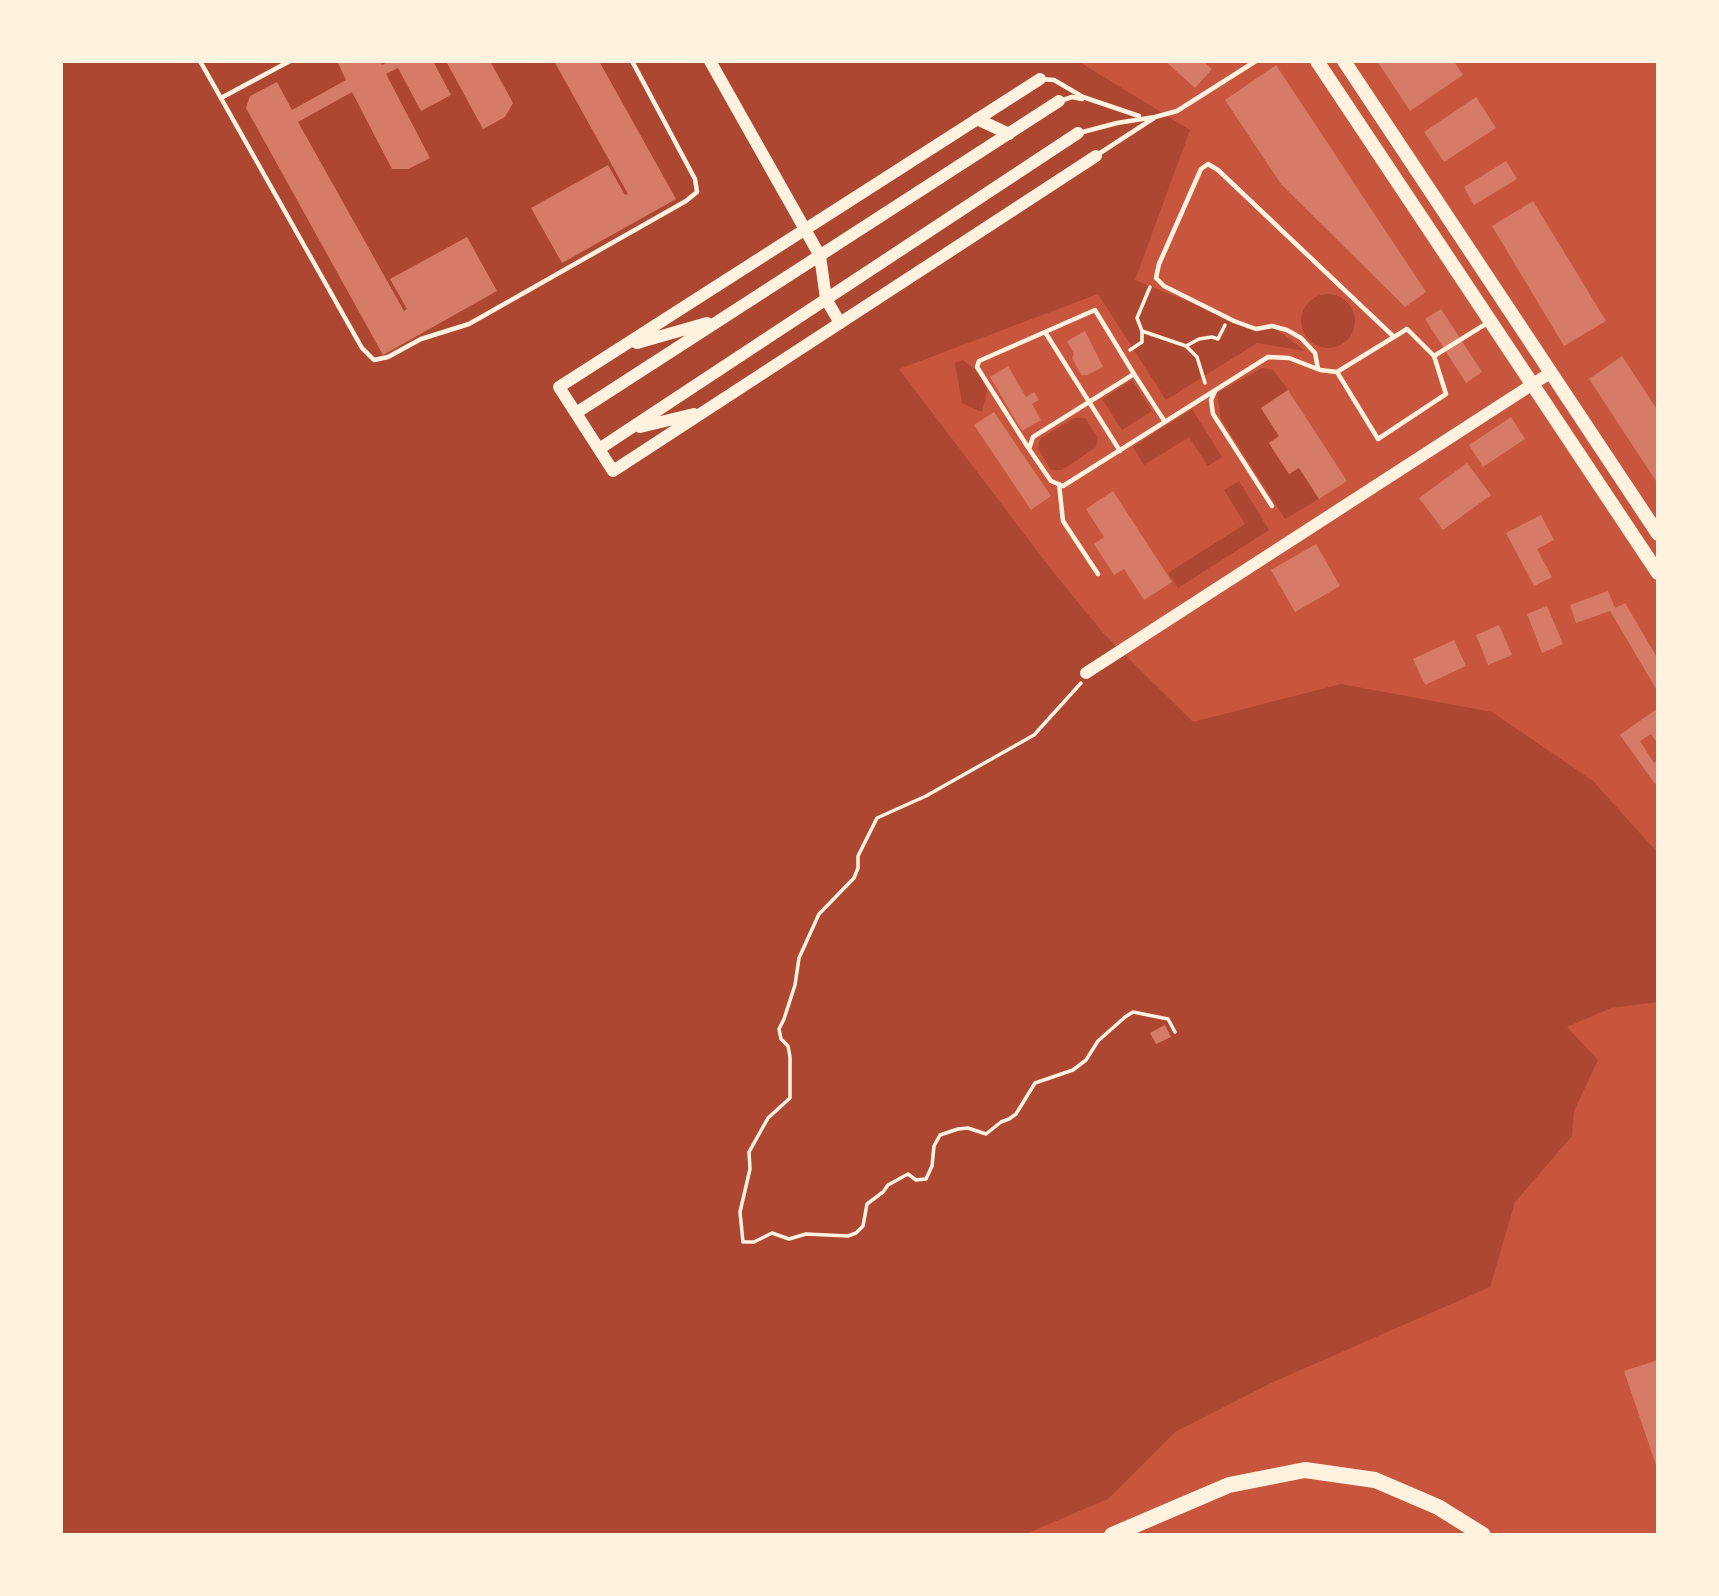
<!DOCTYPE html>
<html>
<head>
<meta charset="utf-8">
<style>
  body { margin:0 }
  #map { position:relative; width:1719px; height:1596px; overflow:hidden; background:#c8553d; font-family:"PT Sans Narrow",sans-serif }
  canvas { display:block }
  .frame { position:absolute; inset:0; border:63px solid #fff3e0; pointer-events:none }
</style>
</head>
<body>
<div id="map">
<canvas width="1719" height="1596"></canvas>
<div class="frame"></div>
</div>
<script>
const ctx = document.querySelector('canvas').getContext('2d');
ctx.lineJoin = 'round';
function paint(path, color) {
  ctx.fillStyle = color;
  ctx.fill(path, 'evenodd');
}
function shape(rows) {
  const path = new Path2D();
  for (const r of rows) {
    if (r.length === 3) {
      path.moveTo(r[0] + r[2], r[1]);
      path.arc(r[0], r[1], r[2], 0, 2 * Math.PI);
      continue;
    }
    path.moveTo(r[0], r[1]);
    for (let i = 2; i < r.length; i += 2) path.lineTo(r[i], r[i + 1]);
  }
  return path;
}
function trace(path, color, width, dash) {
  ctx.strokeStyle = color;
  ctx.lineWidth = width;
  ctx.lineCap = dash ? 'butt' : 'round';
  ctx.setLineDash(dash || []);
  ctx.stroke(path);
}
paint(shape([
  [61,61,1078,61,1190,130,1135,280,1256,329,1272,326,1305,351,1257,343,1166,400,1098,294,899,369,1050,568,1103,633,1193,722,1341,684,1492,712,1593,781,1658,853,1658,1002,1611,1008,1567,1027,1598,1060,1574,1111,1572,1136,1515,1202,1490,1287,1271,1383,1175,1432,1108,1499,1023,1535,61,1535],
  [1328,321,27],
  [963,360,980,374,987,391,982,412,962,403,955,363],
  [1262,368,1273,370,1288,390,1261,408,1279,436,1269,443,1289,474,1299,468,1319,499,1285,519,1221,419,1217,393],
  [1132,380,1152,411,1122,430,1102,399],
  [1192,409,1222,457,1208,466,1189,437,1144,465,1133,447],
  [1074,418,1085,418,1098,438,1096,447,1062,470,1051,470,1038,449,1040,439],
  [1239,481,1269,530,1178,588,1168,573,1245,524,1224,490]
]), '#ae4732');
paint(shape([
  [337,61,380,61,382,65,389,61,433,61,451,95,421,111,398,68,386,74,430,158,408,169,392,169,352,92,298,122,404,311,407,309,390,279,467,237,497,291,383,355,246,108,250,96,277,82,292,110,346,80],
  [446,61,490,61,513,103,505,117,483,129],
  [554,61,599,61,676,199,562,263,531,208,608,165,625,195,628,194],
  [1165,61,1203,61,1212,69,1195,88],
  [1377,61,1454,61,1463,75,1410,111],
  [1276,65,1426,292,1405,307,1281,184,1225,100],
  [1476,97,1496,128,1444,162,1424,132],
  [1506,161,1517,179,1474,205,1464,187],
  [1533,201,1606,321,1564,346,1492,226],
  [1441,309,1482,372,1466,383,1425,319],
  [1085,331,1103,367,1087,375,1081,375,1072,358,1074,354,1067,341],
  [1622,356,1658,411,1658,484,1589,379],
  [1008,366,1026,397,1034,392,1039,400,1032,404,1041,420,1022,431,990,377],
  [1288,390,1347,481,1319,499,1299,468,1289,474,1269,443,1279,436,1261,408],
  [994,412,1051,496,1031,510,974,425],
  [1511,417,1525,439,1483,467,1469,445],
  [1467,463,1491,495,1443,530,1419,498],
  [1113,491,1172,582,1144,600,1124,569,1114,575,1094,544,1104,537,1086,509],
  [1541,515,1554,540,1537,549,1552,577,1534,586,1506,533],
  [1316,544,1340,586,1295,612,1271,570],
  [1608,591,1615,608,1625,603,1658,659,1658,692,1610,611,1576,623,1570,605],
  [1547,606,1563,644,1542,653,1527,614],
  [1499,625,1512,655,1488,665,1476,635],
  [1454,640,1466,666,1425,685,1413,659],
  [1658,708,1658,744,1651,734,1640,741,1654,763,1658,760,1658,782,1655,784,1620,735],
  [1165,1025,1171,1037,1156,1044,1150,1033],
  [1658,1360,1658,1468,1657,1468,1624,1371]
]), '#d67c66');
trace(shape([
  [1142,331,1186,346,1199,339,1212,337,1218,339,1225,325],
  [1186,346,1197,357,1205,383],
  [1130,350,1142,342,1142,331,1137,318,1150,287],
  [1081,683,1034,735,926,796,877,818,858,856,858,868,854,878,819,914,799,958,795,985,784,1019,779,1029,781,1039,788,1046,790,1057,790,1098,768,1118,749,1152,750,1169,740,1212,743,1242,754,1242,772,1233,789,1239,806,1234,848,1236,856,1233,863,1226,867,1204,883,1192,888,1185,908,1174,916,1180,926,1179,932,1166,934,1146,940,1135,958,1129,968,1128,986,1134,1001,1122,1009,1119,1016,1114,1035,1083,1073,1070,1086,1060,1098,1041,1125,1017,1133,1012,1168,1019,1175,1032]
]), '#fff3e0', 3.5);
trace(shape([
  [200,61,362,348,374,360,388,357,421,339,469,324,686,201,697,192,695,179,632,61],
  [1040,79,1054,80,1083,97,1139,116],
  [221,98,290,61],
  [1060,101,1072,97,1082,99],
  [1079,133,1117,123,1155,117,1177,111,1256,61],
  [1097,155,1154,118],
  [1045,332,1120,451],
  [1318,369,1315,353,1301,338,1287,330,1272,326,1256,329,1234,321,1164,286,1156,278,1159,264,1201,169,1208,164,1218,170,1394,337],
  [1337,372,1378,439,1446,394,1434,356],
  [1215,391,1211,400,1213,414,1272,506],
  [1165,422,1134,374,1033,437,1029,449,1051,481,1063,486,1268,357,1289,358,1320,370,1337,372,1407,329,1434,356,1489,322],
  [1029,449,977,367,979,361,1095,310,1134,374],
  [1059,484,1063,521,1098,574]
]), '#fff3e0', 4.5);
trace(shape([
  [710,61,820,256,826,299,840,323],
  [1086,673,1550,373]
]), '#fff3e0', 12);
trace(shape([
  [1040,79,559,387,613,471,1096,156],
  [977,119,1009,134],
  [637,343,707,323],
  [576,413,1059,101],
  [640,427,694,414],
  [599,449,1078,133]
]), '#fff3e0', 12);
trace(shape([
  [1317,61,1658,573],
  [1344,61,1658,534]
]), '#fff3e0', 14);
trace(shape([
  [1112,1535,1229,1485,1305,1470,1375,1480,1438,1507,1483,1535]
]), '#fff3e0', 16);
</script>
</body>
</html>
